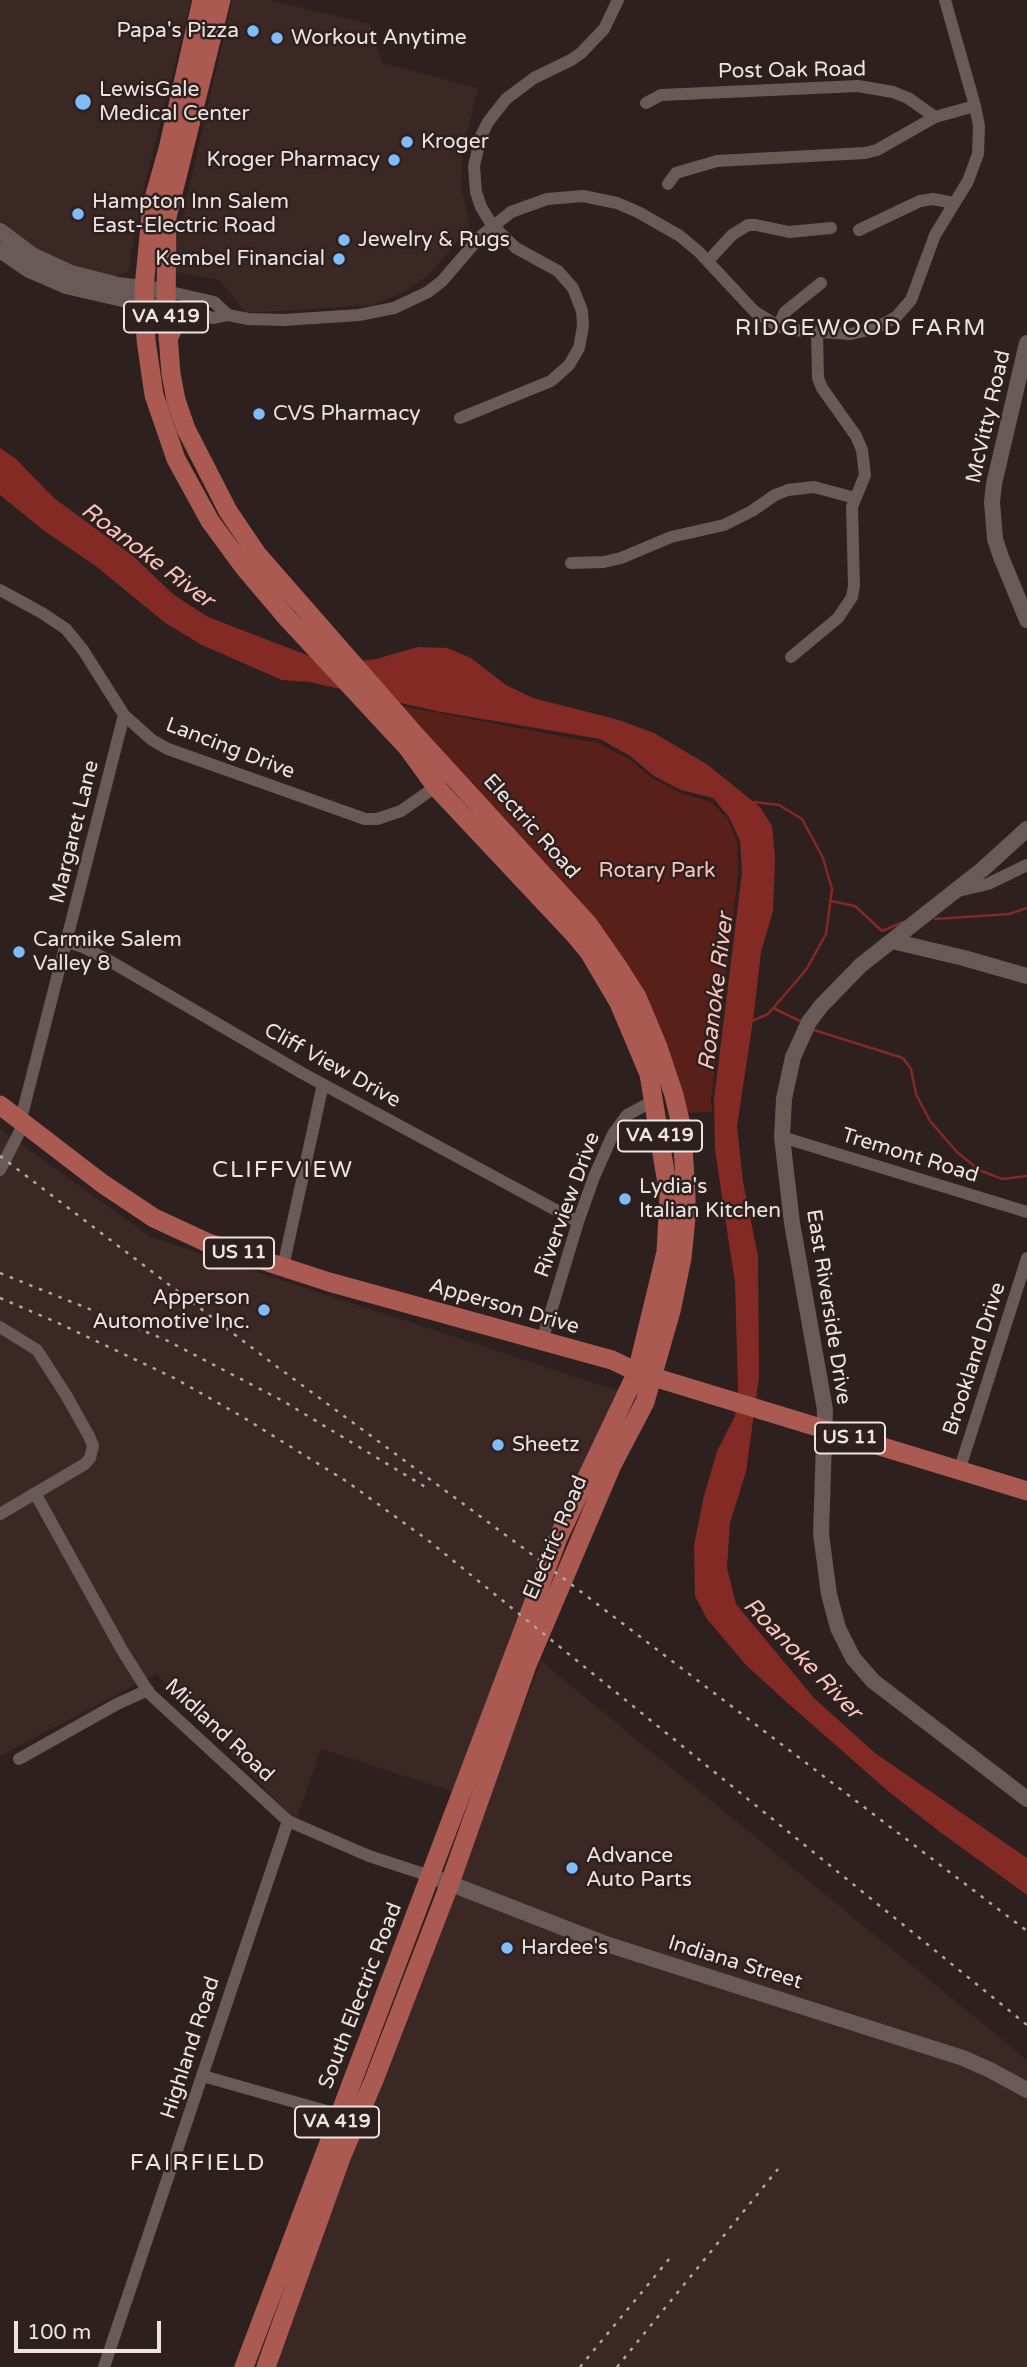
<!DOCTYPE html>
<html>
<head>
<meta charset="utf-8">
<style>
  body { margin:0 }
  #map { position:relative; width:1027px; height:2367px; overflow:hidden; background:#2d201e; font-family:"Varela Round",sans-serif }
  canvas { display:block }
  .scale { position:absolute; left:14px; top:2321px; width:147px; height:32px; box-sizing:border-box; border:4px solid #ede4e2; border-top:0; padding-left:9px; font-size:21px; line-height:24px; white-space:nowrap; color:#ede4e2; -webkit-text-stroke:5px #2d201e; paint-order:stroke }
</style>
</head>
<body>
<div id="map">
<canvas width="1027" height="2367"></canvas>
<div class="scale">100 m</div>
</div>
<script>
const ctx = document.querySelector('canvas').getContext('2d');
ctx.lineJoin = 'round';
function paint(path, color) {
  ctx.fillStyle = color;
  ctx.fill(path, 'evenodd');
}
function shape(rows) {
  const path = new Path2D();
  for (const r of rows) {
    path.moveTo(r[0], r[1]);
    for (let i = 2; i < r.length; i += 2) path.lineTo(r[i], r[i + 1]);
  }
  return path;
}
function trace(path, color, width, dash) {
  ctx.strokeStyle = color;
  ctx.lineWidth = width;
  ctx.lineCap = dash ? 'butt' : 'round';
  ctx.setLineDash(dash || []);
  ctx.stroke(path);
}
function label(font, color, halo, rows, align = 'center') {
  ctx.font = font + ' "Varela Round",sans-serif';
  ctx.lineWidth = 5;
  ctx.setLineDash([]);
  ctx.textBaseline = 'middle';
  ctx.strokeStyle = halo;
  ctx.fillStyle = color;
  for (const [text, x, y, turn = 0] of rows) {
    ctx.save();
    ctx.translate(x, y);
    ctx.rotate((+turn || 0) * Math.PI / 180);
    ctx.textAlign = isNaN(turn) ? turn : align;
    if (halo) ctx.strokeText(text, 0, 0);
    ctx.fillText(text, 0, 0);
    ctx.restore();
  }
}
paint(shape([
  [0,0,191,0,140,204,128,272,112,278,78,269,31,247,0,225],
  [232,0,270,0,370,24,382,63,478,88,463,150,461,187,470,226,431,273,404,292,373,305,246,313,219,280,170,271],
  [0,1129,151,1237,622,1392,513,1630,460,1794,321,1749,296,1821,156,1674,0,1756],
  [541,1661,1027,2060,1027,2367,269,2367]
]), '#3b2724');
paint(shape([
  [402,706,598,743,629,759,652,778,681,793,711,802,728,819,737,842,738,873,711,1099,712,1112,686,1113,513,830]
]), '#59201a');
paint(shape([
  [0,448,16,459,54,498,133,556,174,595,208,617,315,658,350,662,376,659,418,647,447,648,471,658,506,685,533,698,619,720,654,733,708,765,760,807,772,826,775,857,773,911,761,952,753,1021,737,1126,743,1182,758,1256,759,1377,746,1472,730,1523,727,1568,736,1604,814,1698,875,1753,1027,1858,1027,1895,940,1832,888,1791,782,1698,746,1665,707,1619,695,1596,694,1545,704,1496,717,1451,735,1416,738,1389,735,1283,715,1150,714,1099,742,872,740,841,729,817,713,798,681,790,654,776,630,756,600,739,436,711,310,682,282,680,202,645,164,622,97,567,43,530,0,495]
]), '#822a23');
trace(shape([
  [831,901,855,906,882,931,903,922],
  [935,919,1009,914,1027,908],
  [773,1008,800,1021],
  [752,1021,768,1014,806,970,826,934,832,889,823,858,802,819,779,805,754,802],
  [814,1030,903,1058,911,1069,916,1094,930,1121,957,1152,979,1170,1002,1179,1027,1176]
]), '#822a23', 2.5);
trace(shape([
  [646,103,661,95,858,86,893,92,908,98,935,117],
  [668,184,676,173,717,161,865,153,877,150,935,117,975,106],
  [859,230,920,201,933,199,954,203],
  [708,261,732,235,748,225,756,225,789,232,831,228],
  [166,291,214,302,228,315],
  [189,313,214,318,228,315,248,319,284,320,359,315,394,308,428,292,442,281,480,237,511,212,547,199,583,196,617,203,638,212,680,236,699,252,755,312,778,326,791,330,850,334,874,329,896,317,911,300,935,235,968,181,978,154,979,126,975,106,945,0],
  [778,326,785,312,821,283],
  [460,418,551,381,569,365,579,348,583,326,582,311,573,288,558,271,516,248,492,225,481,207,476,192,474,166,481,136,488,122,506,99,534,78,571,60,581,53,604,29,618,0],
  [571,563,604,562,621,558,671,537,724,525,752,511,775,495,788,490,814,487,855,498],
  [0,590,42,613,66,629,83,650,124,715,152,740,168,749,365,819,377,819,401,811,441,783],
  [791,657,838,618,852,597,854,586,852,507,865,475,862,450,856,436,822,388,818,378,817,332],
  [954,892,988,884,1027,865],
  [67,942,83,947,108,960,302,1073,578,1222],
  [782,1137,1027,1212],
  [0,1170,20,1131,22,1115,124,715],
  [283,1267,323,1084],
  [0,1327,37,1350,66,1395,89,1436,93,1446,90,1458,85,1464,0,1514],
  [542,1341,578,1222,594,1177,613,1134,627,1115,655,1100],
  [959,1471,1027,1258],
  [35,1493,122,1650,149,1693,288,1821,369,1856,430,1876],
  [19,1759,117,1704,148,1690],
  [203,2076,344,2116],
  [104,2367,288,1821]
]), '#695957', 12);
trace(shape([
  [0,231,32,255,71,273,118,285,166,291],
  [0,250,29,270,66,286,166,309],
  [1027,343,994,484,992,502,995,539,1001,557,1027,620],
  [1027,829,983,869,861,965,821,1006,809,1022,793,1057,784,1099,782,1137,792,1223,825,1410,821,1534,829,1594,838,1628,853,1658,873,1681,1027,1799],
  [892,941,964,958,1027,976],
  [441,1880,603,1943,963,2058,990,2070,1027,2090]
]), '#695957', 16);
trace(shape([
  [202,0,168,149,152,205,144,288,146,340,154,395,176,459,210,521,243,566,288,619,407,747,436,787,574,934,589,952,619,1003,649,1074,669,1196,666,1252,637,1372,558,1538,244,2367],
  [221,0,167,217,166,309,171,374,176,400,186,429,228,511,257,554,417,737,588,924,620,970,637,997,658,1047,674,1095,682,1129,686,1196,686,1218,682,1258,671,1311,645,1402,612,1465,527,1665,450,1883,374,2080,342,2155,266,2367],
  [168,339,175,324,185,317,194,314],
  [0,1105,103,1184,154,1218,206,1242,329,1282,612,1360,637,1372,1027,1491]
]), '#ab5a52', 19);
trace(shape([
  [0,1156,276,1366,530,1553,1027,1931],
  [0,1273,166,1340,283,1401,427,1488],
  [0,1298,56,1322,176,1379,241,1416,346,1481,429,1541,1027,2025],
  [580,2367,670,2258],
  [617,2367,778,2169]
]), '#b1a7a5', 2.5, [3.5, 7]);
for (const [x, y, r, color] of [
  [253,31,7,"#7ebdf9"],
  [277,38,7,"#7ebdf9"],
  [83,102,9,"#7ebdf9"],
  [407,142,7,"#7ebdf9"],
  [394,160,7,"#7ebdf9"],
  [78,214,7,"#7ebdf9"],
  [344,240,7,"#7ebdf9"],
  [339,259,7,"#7ebdf9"],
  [259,414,7,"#7ebdf9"],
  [19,952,7,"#7ebdf9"],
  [625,1199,7,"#7ebdf9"],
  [264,1310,7,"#7ebdf9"],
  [498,1445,7,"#7ebdf9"],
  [572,1868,7,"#7ebdf9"],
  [507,1948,7,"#7ebdf9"]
]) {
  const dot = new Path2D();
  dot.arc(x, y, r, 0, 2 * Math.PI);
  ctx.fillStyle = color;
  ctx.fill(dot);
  trace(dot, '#2d201e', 2.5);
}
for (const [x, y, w] of [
  [166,317,84],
  [660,1136,84],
  [239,1253,70],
  [850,1438,70],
  [337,2122,84]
]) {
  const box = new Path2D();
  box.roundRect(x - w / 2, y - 15.5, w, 31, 5);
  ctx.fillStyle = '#2d201e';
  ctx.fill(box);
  trace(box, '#ede4e2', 2);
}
label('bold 19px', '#ede4e2', null, [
  ["VA 419",166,317],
  ["VA 419",660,1136],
  ["US 11",239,1253],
  ["US 11",850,1438],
  ["VA 419",337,2122]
]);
label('21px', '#ede4e2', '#2d201e', [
  ["Papa's Pizza",239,31,"right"],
  ["Workout Anytime",291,38],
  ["LewisGale",99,90],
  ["Medical Center",99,114],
  ["Kroger",421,142],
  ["Kroger Pharmacy",380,160,"right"],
  ["Hampton Inn Salem",92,202],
  ["East-Electric Road",92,226],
  ["Jewelry & Rugs",358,240],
  ["Kembel Financial",325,259,"right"],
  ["CVS Pharmacy",273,414],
  ["Carmike Salem",33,940],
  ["Valley 8",33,964],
  ["Lydia's",639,1187],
  ["Italian Kitchen",639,1211],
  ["Apperson",250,1298,"right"],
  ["Automotive Inc.",250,1322,"right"],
  ["Sheetz",512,1445],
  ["Advance",586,1856],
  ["Auto Parts",586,1880],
  ["Hardee's",521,1948]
], 'left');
label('21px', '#ede4e2', '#2d201e', [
  ["Post Oak Road",792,71,-1],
  ["McVitty Road",989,417,-77],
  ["Lancing Drive",230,749,21],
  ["Electric Road",531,827,48],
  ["Margaret Lane",75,832,-76],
  ["Cliff View Drive",332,1066,29],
  ["Tremont Road",910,1156,17],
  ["Riverview Drive",568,1205,-70],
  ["Apperson Drive",504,1307,16],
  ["East Riverside Drive",828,1307,81],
  ["Brookland Drive",975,1359,-72],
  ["Electric Road",556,1538,-67],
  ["Midland Road",219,1731,43],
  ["Indiana Street",735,1963,17],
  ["South Electric Road",361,1996,-69],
  ["Highland Road",191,2048,-72]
]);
label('21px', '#f9c5bd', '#2d201e', [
  ["Rotary Park",657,871]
]);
ctx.letterSpacing = '2px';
label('23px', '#ede4e2', '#2d201e', [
  ["RIDGEWOOD FARM",861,329],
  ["CLIFFVIEW",283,1171],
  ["FAIRFIELD",198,2164]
]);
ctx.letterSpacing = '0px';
label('italic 23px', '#f8c4bc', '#2d201e', [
  ["Roanoke River",147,556,37],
  ["Roanoke River",717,992,-83],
  ["Roanoke River",802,1659,46]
]);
</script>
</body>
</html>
